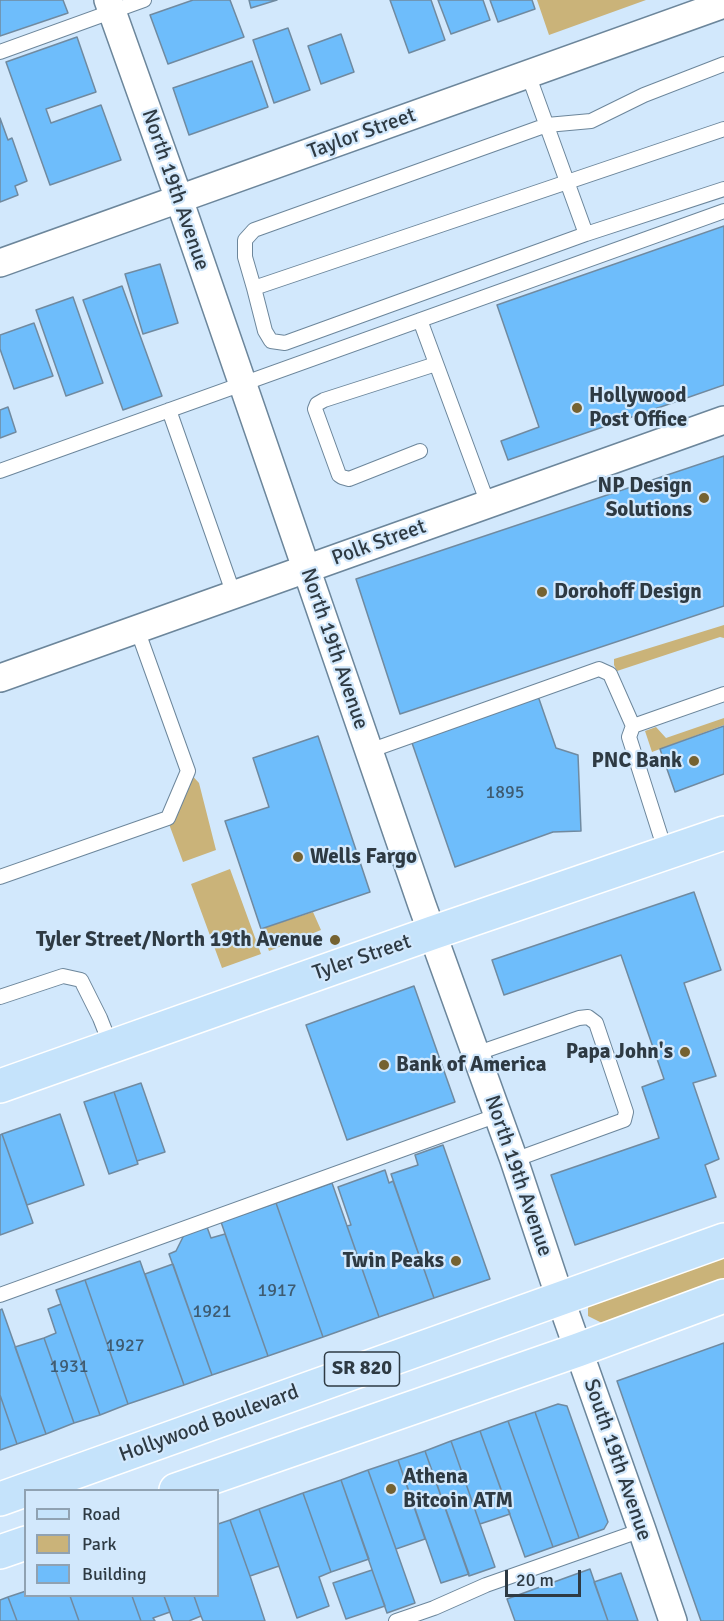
<!DOCTYPE html>
<html>
<head>
<meta charset="utf-8">
<style>
  body { margin:0 }
  #map { position:relative; width:724px; height:1621px; overflow:hidden; background:#d2e8fc; font-family:Signika,sans-serif }
  canvas { display:block }
  .legend { position:absolute; left:24px; top:1489px; width:195px; height:108px; box-sizing:border-box; background:#d2e8fc; border:2px solid #90a2b2; margin:0; padding:8px 10px; list-style:none; font-size:18px; color:#2e3a43 }
  .legend li { display:flex; align-items:center; gap:12px; height:30px }
  .legend b { width:30px; border:2px solid #90a2b2 }
  .scale { position:absolute; left:505px; top:1570px; width:76px; height:27px; box-sizing:border-box; border:3px solid #2e3a43; border-top:0; padding-left:8px; font-size:18px; line-height:21px; white-space:nowrap; color:#2e3a43; -webkit-text-stroke:4px #d2e8fc; paint-order:stroke }
</style>
</head>
<body>
<div id="map">
<canvas width="724" height="1621"></canvas>
<ul class="legend">
<li><b style="height:8px;background:#c5e3fb"></b>Road</li>
<li><b style="height:16px;background:#cab379"></b>Park</li>
<li><b style="height:16px;background:#6ebdfb"></b>Building</li>
</ul>
<div class="scale">20 m</div>
</div>
<script>
const ctx = document.querySelector('canvas').getContext('2d');
ctx.lineJoin = 'round';
function paint(path, color) {
  ctx.fillStyle = color;
  ctx.fill(path, 'evenodd');
}
function shape(rows) {
  const path = new Path2D();
  for (const r of rows) {
    path.moveTo(r[0], r[1]);
    for (let i = 2; i < r.length; i += 2) path.lineTo(r[i], r[i + 1]);
  }
  return path;
}
function trace(path, color, width, dash) {
  ctx.strokeStyle = color;
  ctx.lineWidth = width;
  ctx.lineCap = dash ? 'butt' : 'round';
  ctx.setLineDash(dash || []);
  ctx.stroke(path);
}
function label(font, color, halo, rows, align = 'center') {
  ctx.font = font + ' Signika,sans-serif';
  ctx.lineWidth = 4.5;
  ctx.setLineDash([]);
  ctx.textBaseline = 'middle';
  ctx.strokeStyle = halo;
  ctx.fillStyle = color;
  for (const [text, x, y, turn = 0] of rows) {
    ctx.save();
    ctx.translate(x, y);
    ctx.rotate((+turn || 0) * Math.PI / 180);
    ctx.textAlign = isNaN(turn) ? turn : align;
    if (halo) ctx.strokeText(text, 0, 0);
    ctx.fillText(text, 0, 0);
    ctx.restore();
  }
}
paint(shape([
  [537,0,646,0,549,35],
  [724,625,724,638,720,637,617,671,614,665,614,659],
  [724,718,724,725,652,752,645,731,656,727,666,738],
  [188,771,199,783,216,850,183,862,169,824],
  [230,869,261,954,222,968,191,884],
  [313,912,321,930,269,951,261,929],
  [724,1247,724,1287,614,1324,602,1323,588,1316,588,1303]
]), '#cab379');
const building = shape([
  [0,0,63,0,68,13,0,36,0,0],
  [193,0,230,0,244,37,168,64,150,15,193,0],
  [249,0,277,0,251,8,249,0],
  [390,0,431,0,445,40,409,53,390,0],
  [438,0,483,0,490,20,451,34,438,0],
  [490,0,532,0,535,9,498,22,490,0],
  [288,28,310,90,274,103,253,40,288,28],
  [341,34,354,72,321,84,308,46,341,34],
  [77,37,96,92,46,109,51,123,101,105,121,160,50,185,6,62,77,37],
  [252,61,268,107,189,135,173,88,252,61],
  [0,118,8,140,12,138,27,181,15,186,18,195,0,202,0,118],
  [724,226,724,385,508,460,501,441,539,427,497,305,724,226],
  [160,264,178,323,143,334,125,274,160,264],
  [122,286,162,396,123,410,83,300,122,286],
  [73,297,103,383,66,396,36,310,73,297],
  [34,323,53,376,14,389,0,349,0,335,34,323],
  [8,407,16,432,0,438,0,410,8,407],
  [724,456,724,606,400,714,356,579,724,456],
  [538,696,556,748,578,755,581,831,553,832,455,867,411,740,538,696],
  [724,726,724,774,675,792,660,749,724,726],
  [318,736,370,892,261,929,225,821,269,807,253,758,318,736],
  [694,892,721,970,684,983,716,1076,693,1083,719,1159,705,1165,716,1197,575,1245,551,1175,659,1138,642,1087,664,1079,621,955,504,995,492,960,694,892],
  [414,986,455,1102,347,1140,306,1025,414,986],
  [141,1083,165,1152,137,1161,114,1092,141,1083],
  [114,1092,138,1164,109,1174,84,1102,114,1092],
  [60,1114,84,1185,27,1205,2,1134,60,1114],
  [2,1134,33,1223,0,1235,0,1135,2,1134],
  [443,1145,490,1279,434,1298,391,1174,418,1165,415,1155,443,1145],
  [385,1170,389,1183,393,1181,434,1298,379,1317,347,1226,351,1225,338,1187,385,1170],
  [332,1183,379,1317,323,1337,276,1203,332,1183],
  [276,1203,323,1337,268,1356,221,1222,276,1203],
  [207,1227,211,1238,225,1234,268,1356,212,1375,169,1254,176,1251,184,1235,207,1227],
  [140,1261,184,1385,128,1404,85,1280,140,1261],
  [173,1264,212,1375,184,1385,145,1274,173,1264],
  [85,1280,128,1404,100,1415,56,1290,85,1280],
  [61,1304,100,1415,74,1423,44,1338,56,1333,48,1309,61,1304],
  [2,1309,46,1434,17,1444,0,1395,0,1310,2,1309],
  [44,1338,74,1423,46,1434,15,1347,44,1338],
  [724,1343,724,1621,701,1621,617,1381,724,1343],
  [0,1395,17,1444,0,1450,0,1395],
  [558,1404,567,1406,608,1522,604,1529,579,1538,535,1412,558,1404],
  [535,1412,579,1538,553,1547,508,1421,535,1412],
  [508,1421,553,1547,525,1557,480,1431,508,1421],
  [480,1431,510,1514,480,1524,451,1441,480,1431],
  [451,1441,495,1567,469,1576,425,1451,451,1441],
  [425,1451,469,1574,441,1583,398,1460,425,1451],
  [398,1460,425,1539,396,1549,368,1470,398,1460],
  [368,1470,415,1603,387,1613,341,1480,368,1470],
  [341,1480,369,1559,331,1572,303,1493,341,1480],
  [303,1493,331,1572,319,1577,329,1606,297,1618,259,1509,303,1493],
  [259,1509,279,1566,250,1576,230,1520,259,1509],
  [230,1520,250,1576,265,1621,203,1621,201,1616,194,1596,218,1596,218,1524,230,1520],
  [590,1569,608,1621,515,1621,507,1599,590,1569],
  [372,1570,385,1606,346,1619,333,1583,372,1570],
  [621,1573,638,1621,608,1621,594,1582,621,1573],
  [26,1591,26,1596,70,1596,79,1621,17,1621,8,1597,26,1591],
  [70,1596,132,1596,141,1621,79,1621,70,1596],
  [132,1596,164,1596,170,1612,153,1618,155,1621,141,1621,132,1596],
  [164,1596,194,1596,201,1616,189,1621,173,1621,164,1596],
  [8,1597,17,1621,0,1621,0,1600,8,1597]
]);
paint(building, '#6ebdfb');
trace(building, '#708aa0', 1.5);
const lane = shape([
  [0,52,144,0],
  [724,64,644,95,591,121,547,125,254,230,245,240,245,257,254,288,265,331,271,341,285,343,586,234,724,189],
  [528,74,586,234],
  [254,288,724,129],
  [420,320,488,504],
  [169,410,234,595],
  [420,451,349,479,342,477,339,475,315,409,317,404,324,400,436,364],
  [0,471,724,211],
  [633,726,724,694],
  [369,751,599,669,610,674,633,726,629,737,666,853],
  [0,877,168,818,188,771,137,629],
  [0,997,63,976,81,980,100,1018,111,1046],
  [475,1054,579,1018,588,1017,596,1023,626,1112,624,1120,514,1160],
  [0,1295,498,1115],
  [396,1621,434,1608,486,1585,642,1530]
]);
const street = shape([
  [108,0,179,199,422,905,514,1160,560,1298,642,1530,673,1621],
  [0,263,724,4],
  [0,678,724,420]
]);
const primary = shape([
  [0,1086,432,933,724,833],
  [176,1490,578,1350,724,1296],
  [0,1499,724,1240],
  [0,1552,26,1543]
]);
trace(lane, '#6c869b', 16);
trace(street, '#6c869b', 30);
trace(primary, '#fff', 36);
trace(lane, '#fff', 14);
trace(street, '#fff', 27);
trace(primary, '#c5e3fb', 33);
for (const [x, y, r, color] of [
  [577,408,6,"#756231"],
  [704,498,6,"#756231"],
  [542,592,6,"#756231"],
  [694,761,6,"#756231"],
  [298,857,6,"#756231"],
  [335,940,6,"#756231"],
  [685,1052,6,"#756231"],
  [384,1065,6,"#756231"],
  [456,1261,6,"#756231"],
  [391,1489,6,"#756231"]
]) {
  const dot = new Path2D();
  dot.arc(x, y, r, 0, 2 * Math.PI);
  ctx.fillStyle = color;
  ctx.fill(dot);
  trace(dot, '#d2e8fc', 2);
}
label('18px', '#3e5b71', null, [
  ["1895",505,793],
  ["1917",277,1291],
  ["1921",212,1312],
  ["1927",125,1346],
  ["1931",69,1367]
]);
for (const [x, y, w] of [
  [362,1369,75]
]) {
  const box = new Path2D();
  box.roundRect(x - w / 2, y - 17, w, 34, 4.5);
  ctx.fillStyle = '#d2e8fc';
  ctx.fill(box);
  trace(box, '#2e3a43', 1.5);
}
label('bold 20px', '#2e3a43', null, [
  ["SR 820",362,1369]
]);
label('21px', '#2e3a43', '#d2e8fc', [
  ["Taylor Street",362,134,-20],
  ["North 19th Avenue",175,190,71],
  ["Polk Street",379,543,-20],
  ["North 19th Avenue",334,649,71],
  ["Tyler Street",362,958,-19],
  ["North 19th Avenue",518,1176,71],
  ["Hollywood Boulevard",209,1424,-20],
  ["South 19th Avenue",617,1460,71]
]);
label('bold 21px', '#2e3a43', '#d2e8fc', [
  ["Hollywood",589,396],
  ["Post Office",589,420],
  ["NP Design",692,486,"right"],
  ["Solutions",692,510,"right"],
  ["Dorohoff Design",554,592],
  ["PNC Bank",682,761,"right"],
  ["Wells Fargo",310,857],
  ["Tyler Street/North 19th Avenue",323,940,"right"],
  ["Papa John's",673,1052,"right"],
  ["Bank of America",396,1065],
  ["Twin Peaks",444,1261,"right"],
  ["Athena",403,1477],
  ["Bitcoin ATM",403,1501]
], 'left');
</script>
</body>
</html>
